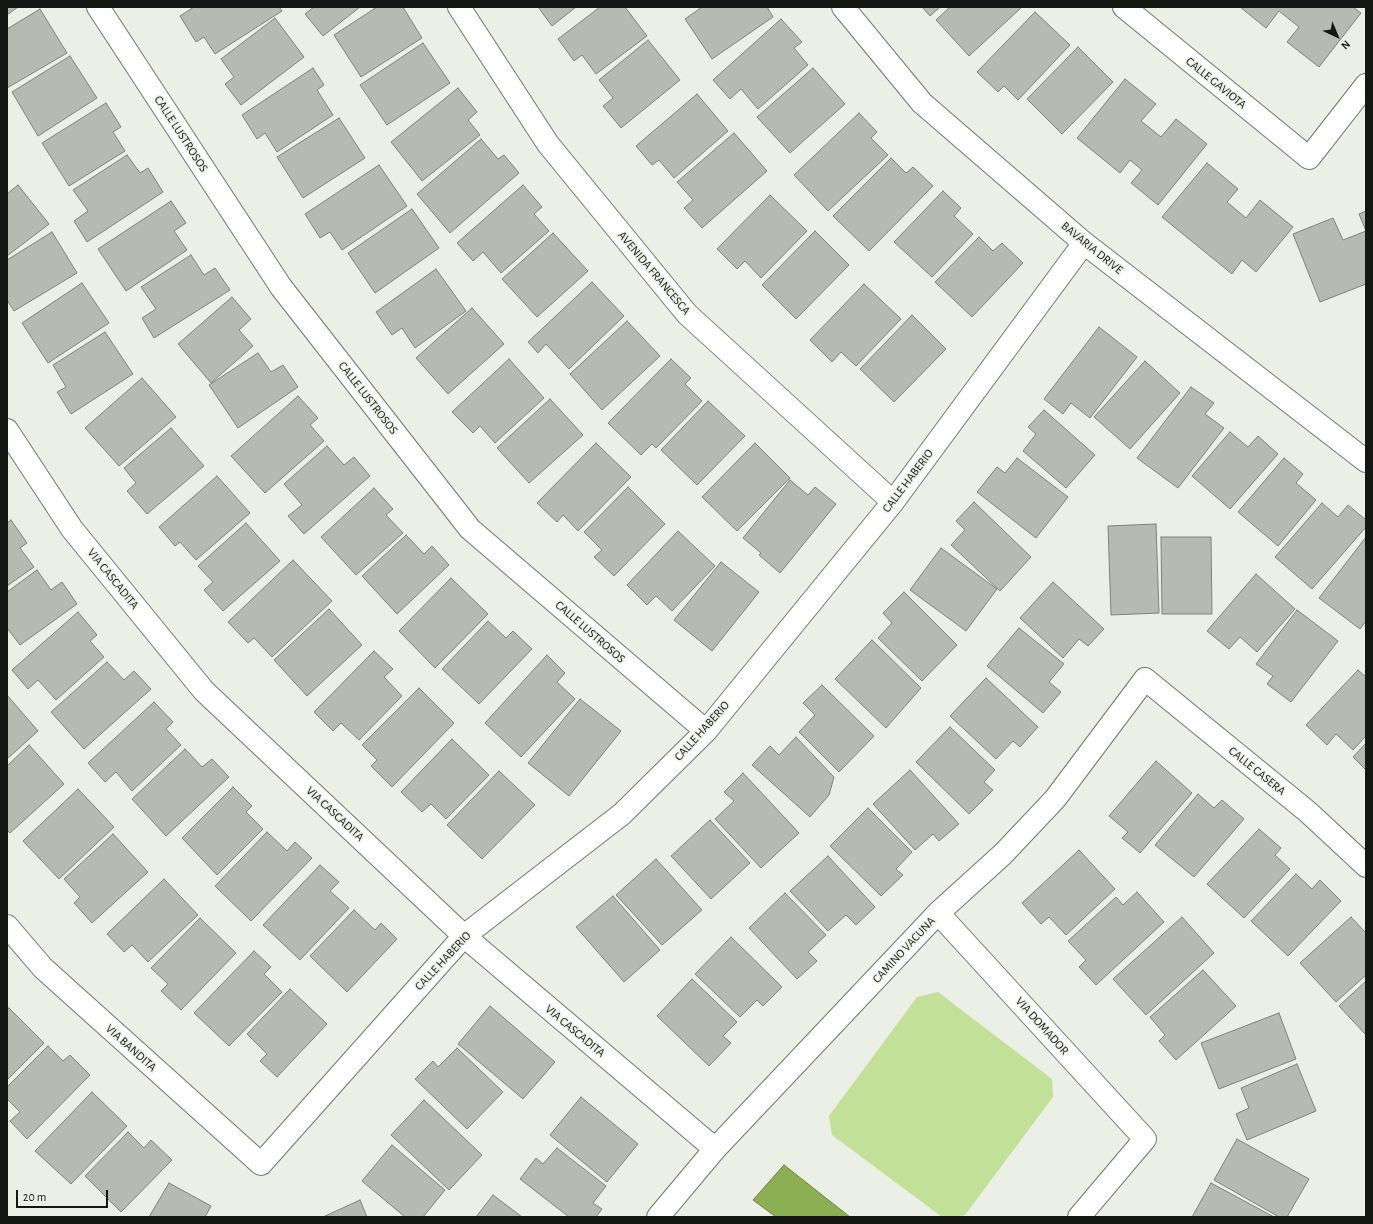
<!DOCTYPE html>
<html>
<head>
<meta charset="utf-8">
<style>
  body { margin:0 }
  #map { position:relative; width:1373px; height:1224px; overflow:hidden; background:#ebefe5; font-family:"Alegreya Sans",sans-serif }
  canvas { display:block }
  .frame { position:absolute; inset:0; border:8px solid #151713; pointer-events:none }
  .north { position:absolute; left:1317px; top:16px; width:40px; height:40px; -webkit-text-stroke:3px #ebefe5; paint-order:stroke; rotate:136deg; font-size:11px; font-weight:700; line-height:16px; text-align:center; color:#151713 }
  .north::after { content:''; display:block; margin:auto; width:14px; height:18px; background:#151713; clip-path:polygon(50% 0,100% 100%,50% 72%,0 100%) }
  .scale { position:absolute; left:16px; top:1190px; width:92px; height:18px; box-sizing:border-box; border:2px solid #151713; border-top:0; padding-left:5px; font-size:12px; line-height:14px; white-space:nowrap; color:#151713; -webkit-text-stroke:3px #ebefe5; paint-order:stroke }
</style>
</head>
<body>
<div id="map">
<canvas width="1373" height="1224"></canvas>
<div class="frame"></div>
<div class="north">N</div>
<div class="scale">20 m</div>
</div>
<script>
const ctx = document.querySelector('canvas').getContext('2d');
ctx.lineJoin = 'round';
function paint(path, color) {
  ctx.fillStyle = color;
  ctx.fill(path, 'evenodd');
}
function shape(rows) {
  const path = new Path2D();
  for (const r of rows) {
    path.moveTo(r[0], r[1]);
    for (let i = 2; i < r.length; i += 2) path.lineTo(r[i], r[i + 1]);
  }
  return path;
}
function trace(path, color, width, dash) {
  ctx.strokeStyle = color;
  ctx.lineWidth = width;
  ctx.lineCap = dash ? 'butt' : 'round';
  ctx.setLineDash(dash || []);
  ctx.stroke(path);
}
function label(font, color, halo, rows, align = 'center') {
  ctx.font = font + ' "Alegreya Sans",sans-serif';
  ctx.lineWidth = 3;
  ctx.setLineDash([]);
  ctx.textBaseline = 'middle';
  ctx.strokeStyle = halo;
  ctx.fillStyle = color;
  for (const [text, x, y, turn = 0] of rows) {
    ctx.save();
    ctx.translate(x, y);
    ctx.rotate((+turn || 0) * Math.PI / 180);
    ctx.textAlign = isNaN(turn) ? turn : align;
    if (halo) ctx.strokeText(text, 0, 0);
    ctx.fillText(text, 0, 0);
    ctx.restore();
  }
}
paint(shape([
  [938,992,1052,1079,1053,1097,965,1215,958,1217,942,1217,832,1135,829,1116,917,997]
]), '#c2e097');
const water = shape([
  [784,1165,850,1217,776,1217,753,1200,784,1165]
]);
paint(water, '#8daf53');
trace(water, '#698140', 1);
const building = shape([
  [7,7,18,7,7,15,7,7],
  [194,7,279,7,282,11,215,54,204,37,196,42,180,16,194,7],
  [314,7,360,7,323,36,305,14,314,7],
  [377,7,403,7,422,38,361,77,334,35,377,7],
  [538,7,576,7,552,26,538,7],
  [600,7,625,7,647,36,596,74,582,55,574,61,558,39,600,7],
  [702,7,767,7,773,17,712,59,685,19,702,7],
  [922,7,940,7,930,16,922,7],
  [950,7,1022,7,969,56,936,20,950,7],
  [1240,7,1353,7,1361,13,1319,67,1287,42,1299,27,1279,11,1266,28,1240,7],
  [40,9,67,53,7,88,7,29,40,9],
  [1035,12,1070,45,1018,100,1004,86,998,92,977,72,1035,12],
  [275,18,304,57,241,105,225,84,234,77,221,59,275,18],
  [781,19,802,42,794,48,808,65,758,109,741,89,730,99,713,80,781,19],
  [648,40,680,80,621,128,603,106,613,98,599,80,648,40],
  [423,43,450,83,387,125,360,85,423,43],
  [1078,47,1113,82,1062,134,1027,99,1078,47],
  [70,56,97,98,38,136,12,92,70,56],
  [313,68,324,85,317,90,333,115,277,152,265,133,257,139,242,115,313,68],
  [813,68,845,104,790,153,757,117,813,68],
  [1125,79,1156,104,1141,121,1161,137,1176,119,1207,144,1158,205,1131,183,1142,170,1130,160,1120,173,1077,138,1125,79],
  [458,88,477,112,468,120,480,135,422,181,391,142,458,88],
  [697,94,728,131,674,178,659,160,652,165,636,146,697,94],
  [106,103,121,127,113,132,125,151,69,186,42,143,106,103],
  [859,113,877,132,871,138,888,155,828,211,794,175,859,113],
  [339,118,365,158,303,198,277,157,339,118],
  [734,133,767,171,702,228,684,208,693,200,677,182,734,133],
  [481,139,498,159,504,155,519,173,450,233,417,194,481,139],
  [127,155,140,173,148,168,163,192,87,242,74,221,88,211,73,190,127,155],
  [891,158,906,173,913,167,933,186,869,251,833,216,891,158],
  [1207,163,1238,189,1227,202,1246,218,1260,200,1293,227,1256,272,1242,260,1232,274,1162,217,1207,163],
  [379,165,407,206,342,250,330,232,320,238,305,214,379,165],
  [18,185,49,224,7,256,7,194,18,185],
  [523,185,542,207,534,214,549,231,501,273,483,252,473,261,457,243,523,185],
  [943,191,961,208,954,216,973,234,932,277,894,242,943,191],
  [770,195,807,231,761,278,745,261,737,269,717,249,770,195],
  [171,201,186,223,174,231,187,250,126,291,98,249,171,201],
  [412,209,439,248,375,293,348,253,412,209],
  [1366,211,1366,284,1320,302,1293,234,1333,218,1343,240,1366,231,1359,214,1366,211],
  [815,231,849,265,796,319,762,285,815,231],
  [52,232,77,273,14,311,7,300,7,260,52,232],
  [553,233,588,271,537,317,502,279,553,233],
  [979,237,993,251,1002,243,1023,263,972,317,935,282,979,237],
  [191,255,204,275,215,268,230,290,154,338,142,318,156,309,141,287,191,255],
  [436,269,466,311,415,348,402,328,392,335,376,312,436,269],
  [592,282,624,316,569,369,546,344,538,353,528,342,592,282],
  [82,283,109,323,48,363,22,323,82,283],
  [864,284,901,319,856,366,841,352,832,362,810,340,864,284],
  [232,297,251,319,239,330,253,346,211,383,178,344,232,297],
  [472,308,504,344,448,394,416,358,472,308],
  [912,315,946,349,894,402,860,369,912,315],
  [627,321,660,356,602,410,570,374,627,321],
  [1099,327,1137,357,1090,418,1071,403,1063,414,1044,399,1099,327],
  [105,332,133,374,71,414,57,392,66,387,53,365,105,332],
  [258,353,271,372,283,365,298,387,238,428,209,385,258,353],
  [509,359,544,398,495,443,480,426,473,433,452,412,509,359],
  [671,359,691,378,685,384,702,401,656,448,652,444,641,455,608,423,671,359],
  [1145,361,1180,393,1130,449,1094,417,1145,361],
  [142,378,176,417,119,466,85,428,142,378],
  [1191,387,1214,403,1205,414,1224,428,1178,488,1137,458,1191,387],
  [298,396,318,418,310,425,324,441,265,493,231,456,298,396],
  [550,399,583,435,529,483,497,448,550,399],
  [708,401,745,436,697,485,661,450,708,401],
  [1044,410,1095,455,1066,488,1023,451,1036,434,1028,427,1044,410],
  [171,428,204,466,147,514,127,491,136,483,124,468,171,428],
  [1230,432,1248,447,1258,436,1278,454,1230,509,1192,476,1230,432],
  [596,443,631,477,578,531,563,515,557,522,537,503,596,443],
  [755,443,790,478,737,531,702,497,755,443],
  [327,446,344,465,354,457,370,476,304,534,288,516,302,505,284,484,327,446],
  [1017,458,1068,497,1036,538,977,492,997,467,1005,473,1017,458],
  [1284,458,1303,474,1296,483,1316,500,1278,546,1238,512,1284,458],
  [217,476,250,513,196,560,180,542,175,546,159,527,217,476],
  [790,480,808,495,815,487,836,504,780,573,759,555,761,553,743,538,790,480],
  [628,487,665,524,614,576,594,557,602,550,584,532,628,487],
  [374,488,393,509,386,515,403,533,356,575,321,537,374,488],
  [974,502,1031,557,1000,591,951,545,965,530,956,521,974,502],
  [1322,503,1338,517,1348,505,1366,520,1366,527,1312,589,1275,557,1322,503],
  [11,520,27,543,20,548,34,567,7,586,7,523,11,520],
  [246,523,280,561,223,611,204,590,213,582,198,566,246,523],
  [1156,524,1159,613,1111,615,1108,526,1156,524],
  [678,531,715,566,672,611,656,596,647,605,627,585,678,531],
  [406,535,424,554,432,546,449,565,397,614,362,576,406,535],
  [1161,537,1211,537,1212,614,1162,614,1161,537],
  [1366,537,1366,621,1360,629,1319,598,1366,537],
  [941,548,997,589,966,631,910,590,941,548],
  [293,560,332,601,272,657,254,638,248,643,228,622,293,560],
  [721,562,759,592,712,651,674,620,721,562],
  [37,570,51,590,62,582,77,604,20,645,7,628,7,592,37,570],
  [1256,574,1295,609,1257,652,1240,637,1229,649,1207,631,1256,574],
  [451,578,488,614,435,668,399,631,451,578],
  [1053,582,1104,629,1088,646,1079,639,1063,658,1020,618,1053,582],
  [904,592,957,645,922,681,878,638,892,623,883,613,904,592],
  [329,609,362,645,307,696,274,660,329,609],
  [1297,610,1338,641,1291,702,1267,684,1273,676,1256,664,1297,610],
  [78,612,97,635,90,641,104,657,56,700,38,680,28,689,12,670,78,612],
  [488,621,506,638,513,631,532,649,479,704,442,669,488,621],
  [1019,628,1064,664,1049,682,1061,692,1043,713,987,666,1019,628],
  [872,640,921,688,886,728,835,679,872,640],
  [374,651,393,669,384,677,402,696,359,740,341,723,333,731,314,712,374,651],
  [547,655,565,673,557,682,575,699,521,757,485,723,547,655],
  [107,662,124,680,134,671,151,689,84,749,51,712,107,662],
  [1358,670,1366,677,1366,736,1353,750,1336,734,1327,745,1306,725,1358,670],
  [986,678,1038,727,1020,747,1013,741,996,759,950,716,986,678],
  [822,685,874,736,839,772,799,732,815,715,803,703,822,685],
  [419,688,454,723,392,787,371,766,377,760,362,745,419,688],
  [7,695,38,731,7,759,7,695],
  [580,699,621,731,569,796,528,763,580,699],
  [154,702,173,722,166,729,181,745,132,791,116,772,105,782,88,763,154,702],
  [950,727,995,770,984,782,993,790,969,814,916,762,950,727],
  [796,737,834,777,829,795,810,817,752,765,770,746,779,755,796,737],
  [452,739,489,775,446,819,431,804,422,812,401,792,452,739],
  [1366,743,1366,770,1353,757,1366,743],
  [29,745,64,784,10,833,7,830,7,766,29,745],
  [185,749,202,767,212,759,229,777,166,836,132,799,185,749],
  [1156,761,1192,793,1140,853,1122,838,1128,832,1109,816,1156,761],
  [910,770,959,824,939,841,933,834,915,850,873,804,910,770],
  [499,771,535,805,482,859,447,825,499,771],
  [743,773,799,833,761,868,715,819,734,801,724,792,743,773],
  [233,787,252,806,246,812,263,829,217,875,182,838,233,787],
  [78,789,114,827,59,879,23,841,78,789],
  [1198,794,1214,808,1222,800,1244,819,1194,877,1155,845,1198,794],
  [868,808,912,852,896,869,903,875,881,896,830,846,868,808],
  [710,820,750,863,711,899,671,856,710,820],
  [1259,829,1281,848,1275,855,1290,869,1244,918,1207,884,1259,829],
  [267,832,287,851,295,842,312,858,251,921,215,886,267,832],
  [113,834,148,872,92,923,74,903,80,897,64,879,113,834],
  [1079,850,1115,889,1066,935,1049,917,1041,924,1022,903,1079,850],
  [828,856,875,907,856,925,846,915,828,931,790,891,828,856],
  [656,859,702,910,662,945,616,895,656,859],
  [320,865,339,882,330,891,349,908,300,960,263,925,320,865],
  [1296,874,1312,889,1320,880,1341,901,1288,956,1251,921,1296,874],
  [164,879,198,915,148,962,132,945,124,952,107,934,164,879],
  [1137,892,1164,922,1096,985,1079,967,1086,960,1068,941,1116,897,1123,905,1137,892],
  [785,893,826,935,808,952,817,961,797,979,749,928,785,893],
  [613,896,660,950,624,982,576,927,613,896],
  [354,910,375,930,381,923,397,939,347,992,310,956,354,910],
  [1182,917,1214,953,1146,1015,1113,979,1182,917],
  [1351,917,1366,933,1366,975,1336,1002,1300,963,1351,917],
  [200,918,236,953,181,1010,161,991,168,984,151,968,200,918],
  [731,937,782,987,763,1006,757,1000,740,1017,695,974,731,937],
  [254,951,271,967,264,974,282,992,229,1046,194,1013,254,951],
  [1203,970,1236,1006,1176,1060,1159,1041,1165,1035,1150,1017,1203,970],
  [692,979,737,1022,723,1036,731,1043,709,1066,657,1016,692,979],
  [1366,981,1366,1035,1339,1006,1366,981],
  [290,989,327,1024,277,1077,260,1061,267,1054,247,1034,290,989],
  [490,1006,555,1062,523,1099,458,1044,490,1006],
  [9,1008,44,1043,7,1080,7,1009,9,1008],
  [1279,1013,1296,1059,1219,1089,1201,1043,1279,1013],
  [48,1046,63,1061,70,1055,90,1075,27,1139,10,1121,20,1112,7,1099,7,1087,48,1046],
  [457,1048,503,1092,467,1129,415,1079,433,1061,438,1067,457,1048],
  [1297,1064,1316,1111,1247,1140,1236,1114,1249,1108,1241,1088,1297,1064],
  [92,1092,127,1126,71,1184,35,1151,92,1092],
  [581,1097,638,1144,607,1182,550,1135,581,1097],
  [424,1100,482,1155,449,1190,391,1135,424,1100],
  [128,1132,144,1148,151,1140,172,1160,121,1212,85,1176,128,1132],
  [1237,1139,1309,1179,1287,1217,1279,1217,1214,1180,1237,1139],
  [392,1145,445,1190,423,1217,405,1217,362,1181,392,1145],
  [557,1148,606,1186,593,1203,602,1209,596,1217,569,1217,520,1179,536,1158,543,1164,557,1148],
  [169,1183,211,1206,205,1217,149,1217,169,1183],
  [1211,1183,1274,1217,1192,1217,1211,1183],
  [493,1195,522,1217,476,1217,493,1195],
  [360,1200,367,1217,323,1217,360,1200]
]);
paint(building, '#b6bab1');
trace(building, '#7e8279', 1);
const minor = shape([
  [98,7,281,287,470,529,706,731],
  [459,7,548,144,687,314,893,502],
  [843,7,922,103,1084,243,1366,461],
  [1124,7,1309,158,1366,85],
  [7,430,72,529,204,691,464,936,715,1149],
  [938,913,1145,1139,1079,1217],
  [7,926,43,968,261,1164,464,936,622,814,706,731,893,502,1084,243],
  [658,1217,715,1149,938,913,1003,854,1055,799,1145,679,1308,812,1366,866]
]);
trace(minor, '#73766e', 24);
trace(minor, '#fff', 22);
label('12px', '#151713', '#ebefe5', [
  ["CALLE GAVIOTA",1216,83,39],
  ["CALLE LUSTROSOS",181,134,57],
  ["BAVARIA DRIVE",1092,248,39],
  ["AVENIDA FRANCESCA",654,273,50],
  ["CALLE LUSTROSOS",368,398,52],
  ["CALLE HABERIO",908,481,-53],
  ["VIA CASCADITA",113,579,51],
  ["CALLE LUSTROSOS",590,632,41],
  ["CALLE HABERIO",702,731,-48],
  ["CALLE CASERA",1257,771,39],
  ["VIA CASCADITA",335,814,43],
  ["CAMINO VACUNA",904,950,-47],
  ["CALLE HABERIO",443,961,-47],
  ["VIA DOMADOR",1042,1026,48],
  ["VIA CASCADITA",575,1031,40],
  ["VIA BANDITA",131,1048,42]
]);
</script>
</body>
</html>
